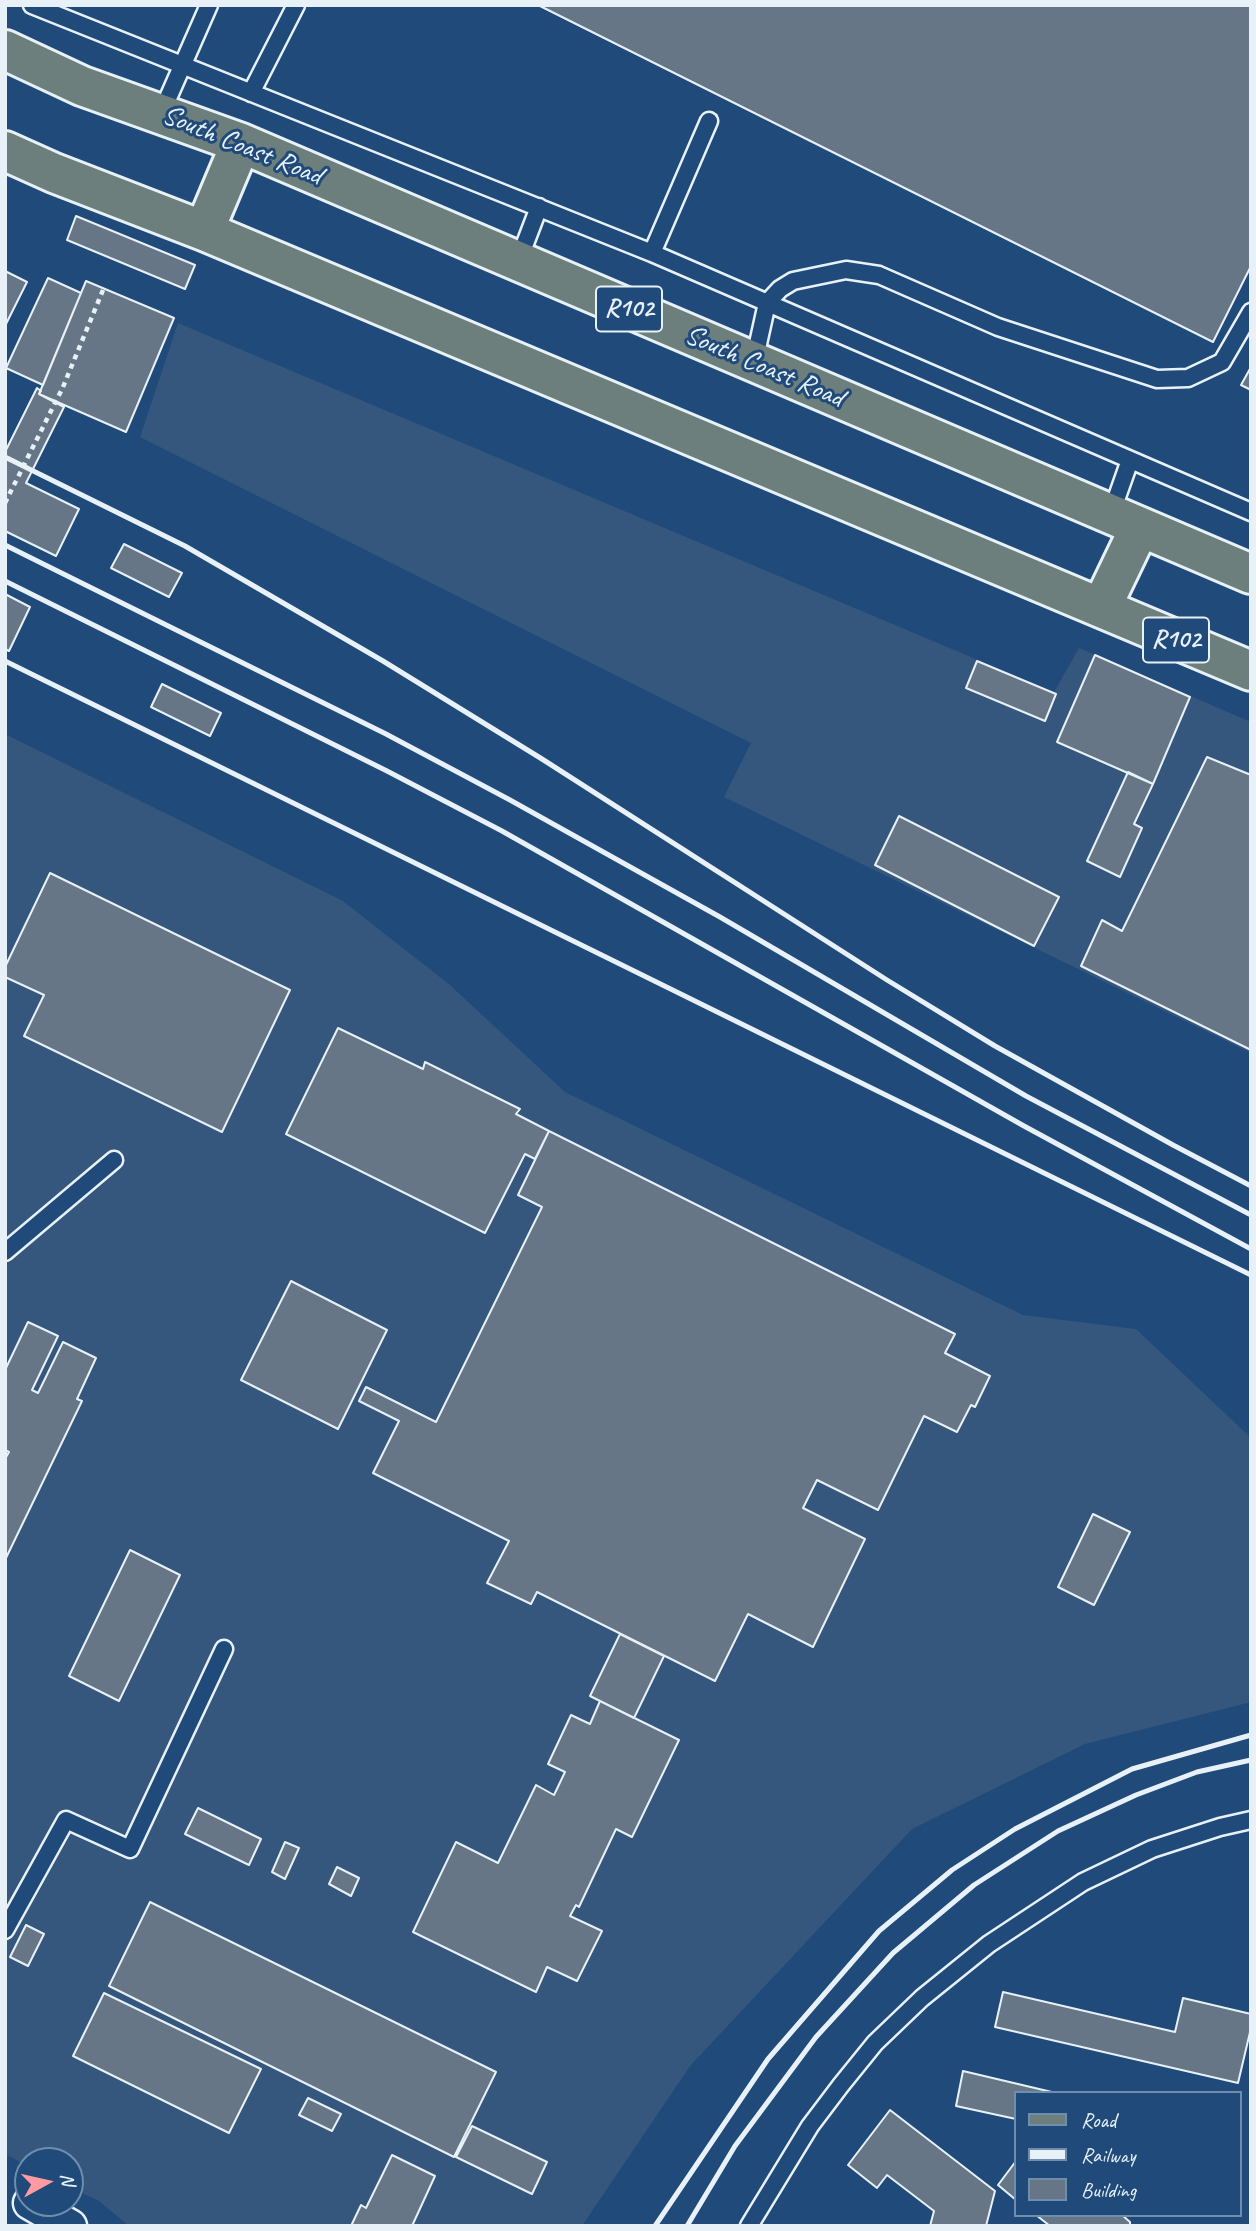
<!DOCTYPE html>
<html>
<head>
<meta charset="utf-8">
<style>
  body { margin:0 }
  #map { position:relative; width:1256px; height:2231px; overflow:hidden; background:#1f4a7a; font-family:Caveat,sans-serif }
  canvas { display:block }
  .frame { position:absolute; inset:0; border:7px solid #e8f1f8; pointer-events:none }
  .legend { position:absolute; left:1014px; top:2091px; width:228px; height:126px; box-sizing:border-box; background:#1f4a7a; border:2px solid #6f8dac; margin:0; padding:9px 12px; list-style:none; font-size:21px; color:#e8f1f8 }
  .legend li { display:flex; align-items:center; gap:14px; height:35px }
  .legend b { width:35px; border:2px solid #6f8dac }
  .north { position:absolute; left:14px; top:2147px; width:70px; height:70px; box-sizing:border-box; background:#1f4a7a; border:2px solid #6f8dac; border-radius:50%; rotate:82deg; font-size:19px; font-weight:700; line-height:28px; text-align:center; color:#e8f1f8 }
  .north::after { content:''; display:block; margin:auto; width:24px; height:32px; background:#ff9aa2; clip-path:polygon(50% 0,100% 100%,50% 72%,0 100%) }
</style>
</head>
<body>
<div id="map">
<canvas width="1256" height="2231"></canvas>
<div class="frame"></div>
<ul class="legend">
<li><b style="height:9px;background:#6c7f7c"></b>Road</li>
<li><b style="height:9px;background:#e8f1f8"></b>Railway</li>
<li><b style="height:19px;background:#677686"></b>Building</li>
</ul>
<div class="north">N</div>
</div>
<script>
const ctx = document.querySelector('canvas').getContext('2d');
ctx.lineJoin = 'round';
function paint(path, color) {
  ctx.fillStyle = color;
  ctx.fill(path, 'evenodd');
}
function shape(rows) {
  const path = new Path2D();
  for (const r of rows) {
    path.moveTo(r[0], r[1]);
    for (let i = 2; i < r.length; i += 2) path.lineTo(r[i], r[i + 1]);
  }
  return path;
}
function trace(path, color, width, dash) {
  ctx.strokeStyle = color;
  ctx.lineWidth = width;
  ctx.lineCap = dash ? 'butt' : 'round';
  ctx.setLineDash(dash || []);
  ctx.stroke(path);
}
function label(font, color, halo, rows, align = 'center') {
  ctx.font = font + ' Caveat,sans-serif';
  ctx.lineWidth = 6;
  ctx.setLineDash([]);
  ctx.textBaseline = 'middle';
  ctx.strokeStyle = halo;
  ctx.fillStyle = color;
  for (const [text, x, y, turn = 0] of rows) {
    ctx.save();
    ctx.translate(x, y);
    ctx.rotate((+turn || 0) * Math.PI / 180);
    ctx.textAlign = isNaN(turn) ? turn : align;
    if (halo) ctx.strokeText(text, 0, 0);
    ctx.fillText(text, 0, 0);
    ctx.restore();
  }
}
paint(shape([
  [178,323,1054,692,1079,648,1251,722,1251,1053,724,797,751,743,140,437],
  [5,734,343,901,450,985,565,1092,1023,1315,1136,1329,1251,1438,1251,1702,1085,1744,912,1829,690,2066,582,2226,129,2226,99,2201,70,2187,70,2161,28,2161,28,2166,5,2154]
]), '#35577e');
const building = shape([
  [538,5,1251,5,1251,266,1213,342,538,5],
  [76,216,195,265,185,289,67,240,76,216],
  [5,271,27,282,5,326,5,271],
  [48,278,81,293,43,385,6,368,48,278],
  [86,281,174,318,126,432,39,394,86,281],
  [1251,367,1251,390,1241,385,1251,367],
  [37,388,41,391,39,394,64,407,26,483,79,509,56,556,5,531,5,452,37,388],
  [124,544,182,573,169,597,111,568,124,544],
  [5,594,30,607,9,651,5,649,5,594],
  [1095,655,1190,697,1153,784,1057,742,1095,655],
  [977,661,1056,694,1045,721,966,688,977,661],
  [162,684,221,713,210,736,151,707,162,684],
  [1207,757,1251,775,1251,1050,1081,966,1102,920,1122,931,1207,757],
  [1128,772,1153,784,1134,824,1142,828,1120,877,1087,861,1128,772],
  [899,816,1059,897,1034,946,875,865,899,816],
  [50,873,290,990,222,1132,24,1036,44,995,5,977,5,967,50,873],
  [338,1028,423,1069,425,1062,520,1109,516,1114,549,1131,535,1159,525,1154,485,1233,286,1134,338,1028],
  [549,1131,955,1334,945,1353,990,1376,975,1407,971,1405,957,1432,924,1416,878,1510,817,1480,803,1508,865,1539,813,1647,748,1614,715,1681,537,1592,531,1604,487,1583,509,1541,373,1473,399,1421,359,1401,366,1387,436,1422,542,1207,518,1195,549,1131],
  [291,1281,387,1330,338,1429,241,1380,291,1281],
  [28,1322,58,1336,32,1390,38,1393,63,1342,96,1358,77,1399,82,1401,5,1560,5,1459,9,1452,5,1450,5,1370,28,1322],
  [1093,1514,1130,1532,1094,1605,1058,1587,1093,1514],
  [130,1550,180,1575,119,1701,69,1676,130,1550],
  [620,1634,664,1656,634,1718,590,1696,620,1634],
  [600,1701,679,1740,632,1837,616,1829,579,1907,576,1905,570,1916,602,1931,577,1981,547,1967,536,1992,413,1932,456,1842,498,1863,536,1785,554,1795,565,1772,548,1764,571,1715,590,1724,600,1701],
  [198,1808,261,1839,249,1865,185,1834,198,1808],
  [285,1842,299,1848,285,1879,272,1872,285,1842],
  [337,1867,359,1878,351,1896,329,1884,337,1867],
  [150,1902,496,2072,454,2157,109,1986,150,1902],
  [26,1925,44,1934,28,1966,10,1957,26,1925],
  [1003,1992,1175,2032,1183,1998,1251,2014,1251,2028,1238,2083,995,2027,1003,1992],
  [104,1993,261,2069,229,2133,73,2056,104,1993],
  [963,2071,1056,2093,1016,2093,1016,2119,956,2106,963,2071],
  [308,2098,341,2114,332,2131,299,2115,308,2098],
  [890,2110,995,2191,986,2226,930,2226,934,2211,887,2175,877,2188,848,2165,890,2110],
  [472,2126,547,2162,532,2194,456,2157,472,2126],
  [392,2155,435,2176,412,2226,351,2226,361,2205,366,2208,392,2155],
  [1016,2161,1016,2200,998,2185,1016,2161],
  [1036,2215,1122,2215,1130,2222,1130,2226,1050,2226,1036,2215]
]);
paint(building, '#677686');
trace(building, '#e8f1f8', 2);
const service = shape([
  [32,5,652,253,1251,512],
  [251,93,296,5],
  [161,114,209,5],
  [652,253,709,121],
  [518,262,539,207],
  [754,362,767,303,780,289,793,281,846,270,879,275,998,327,1157,379,1188,378,1222,362,1251,312],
  [1111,514,1130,460],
  [5,1252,114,1160],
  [5,1930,66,1820,130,1849,224,1649],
  [749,2226,810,2126,841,2085,875,2043,922,1998,989,1944,1083,1882,1152,1849,1220,1827,1251,1820]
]);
const minor = shape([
  [30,2203,70,2226]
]);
const primary = shape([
  [5,50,82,86,241,143,1251,574],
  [5,151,54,173,204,231,1251,671],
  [204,231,241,143],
  [1101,608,1140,527]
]);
trace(service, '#e8f1f8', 21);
trace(minor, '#e8f1f8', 37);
trace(primary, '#e8f1f8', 44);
trace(shape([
  [63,387,103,290]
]), '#e8f1f8', 4.5, [5, 5]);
trace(service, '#1f4a7a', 16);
trace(minor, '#1f4a7a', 32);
trace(primary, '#6c7f7c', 38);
trace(shape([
  [5,457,185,546,383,661,542,759,887,980,995,1046,1173,1145,1251,1186],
  [5,545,386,734,510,800,720,917,1026,1096,1251,1215],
  [5,581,387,771,502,831,1024,1126,1251,1249],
  [5,661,1251,1275],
  [655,2226,768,2059,879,1931,952,1870,1015,1829,1132,1769,1251,1735],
  [687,2226,735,2146,816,2037,893,1953,974,1885,1058,1831,1136,1795,1197,1772,1251,1760]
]), '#e8f1f8', 5);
trace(shape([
  [5,503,63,387]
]), '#e8f1f8', 4.5, [5, 5]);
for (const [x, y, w] of [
  [629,309,66],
  [1176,640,66]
]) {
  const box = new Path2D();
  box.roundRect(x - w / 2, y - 22.5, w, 45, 5);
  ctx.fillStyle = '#1f4a7a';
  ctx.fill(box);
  trace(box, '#e8f1f8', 2);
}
label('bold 26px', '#e8f1f8', null, [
  ["R102",629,309],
  ["R102",1176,640]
]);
label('28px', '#e8f1f8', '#1f4a7a', [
  ["South Coast Road",242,146,22],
  ["South Coast Road",764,367,23]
]);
</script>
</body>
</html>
